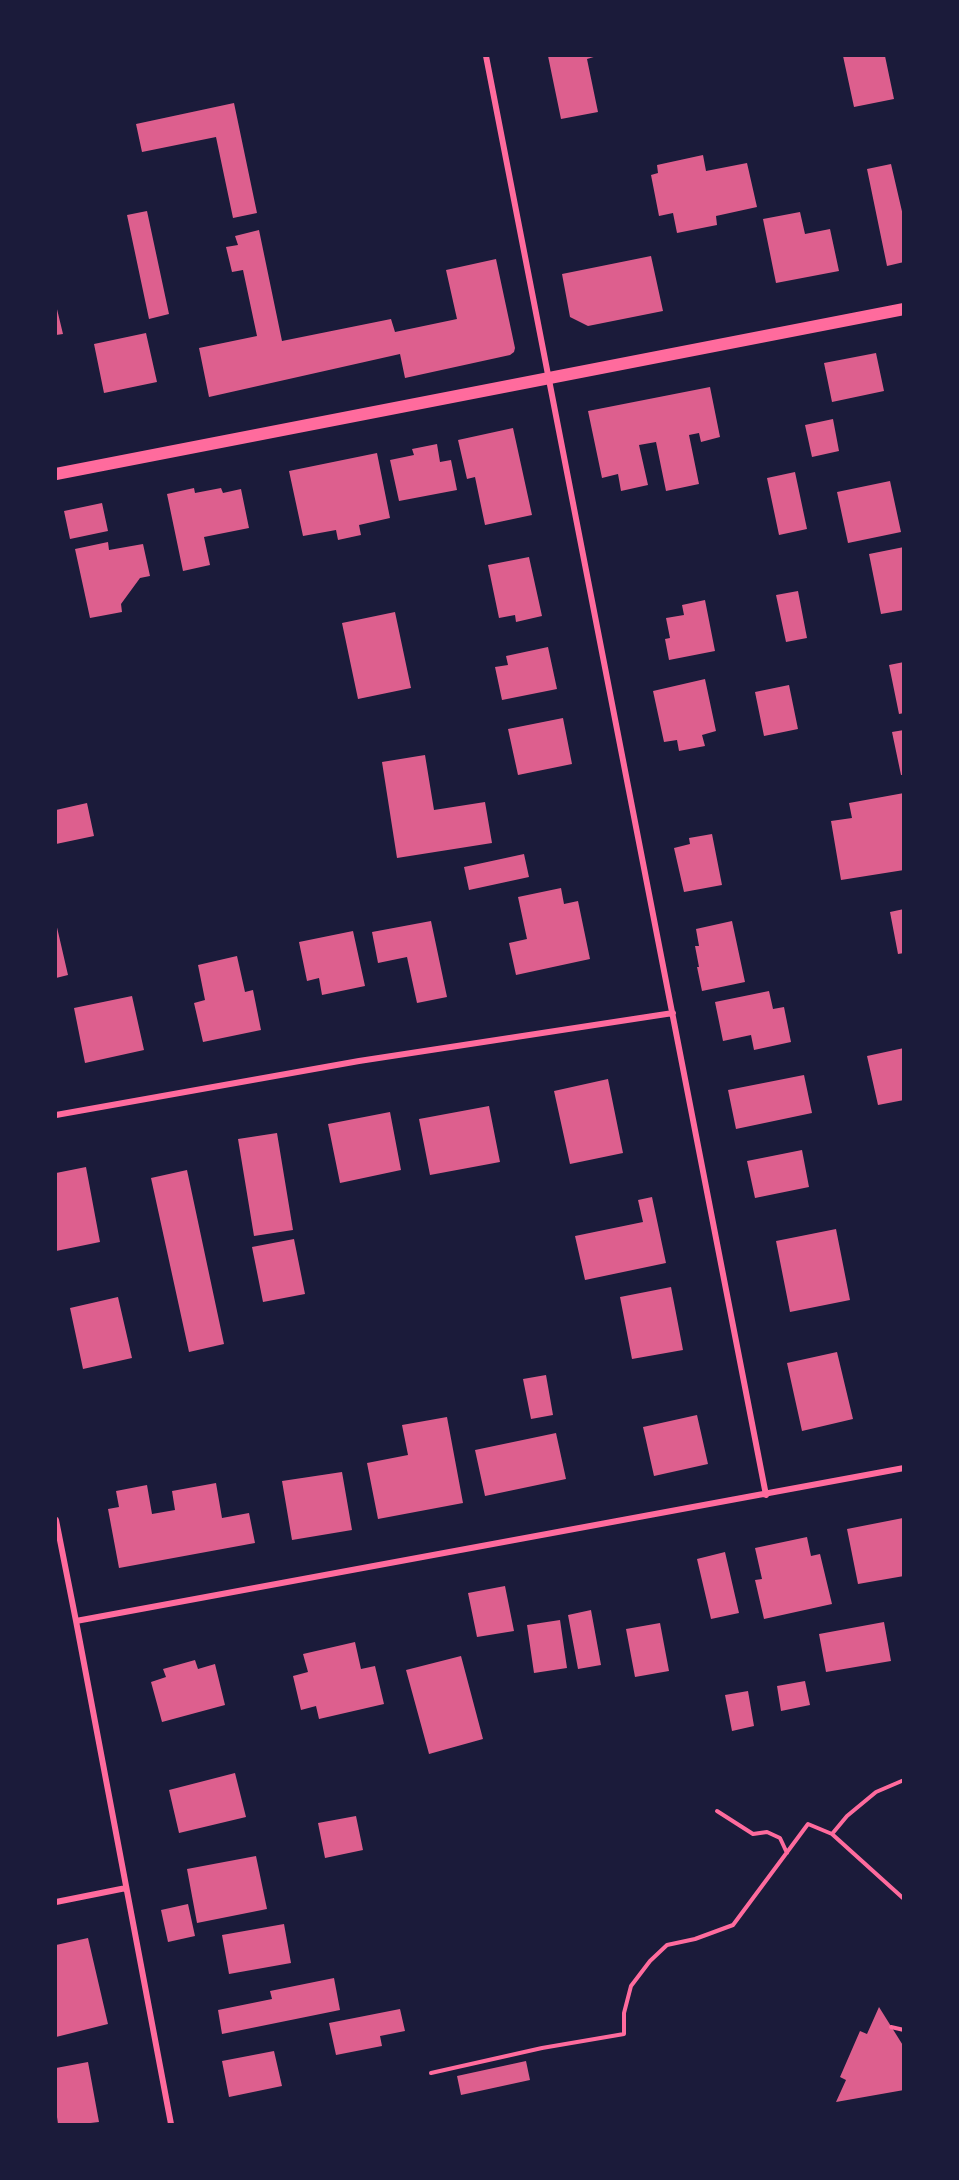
<!DOCTYPE html>
<html>
<head>
<meta charset="utf-8">
<style>
  body { margin:0 }
  #map { position:relative; width:959px; height:2180px; overflow:hidden; background:#1b1b3a; font-family:"Fira Sans Condensed",sans-serif }
  canvas { display:block }
  .frame { position:absolute; inset:0; border:57px solid #1b1b3a; pointer-events:none }
</style>
</head>
<body>
<div id="map">
<canvas width="959" height="2180"></canvas>
<div class="frame"></div>
</div>
<script>
const ctx = document.querySelector('canvas').getContext('2d');
ctx.lineJoin = 'round';
function paint(path, color) {
  ctx.fillStyle = color;
  ctx.fill(path, 'evenodd');
}
function shape(rows) {
  const path = new Path2D();
  for (const r of rows) {
    path.moveTo(r[0], r[1]);
    for (let i = 2; i < r.length; i += 2) path.lineTo(r[i], r[i + 1]);
  }
  return path;
}
function trace(path, color, width, dash) {
  ctx.strokeStyle = color;
  ctx.lineWidth = width;
  ctx.lineCap = dash ? 'butt' : 'round';
  ctx.setLineDash(dash || []);
  ctx.stroke(path);
}
paint(shape([
  [548,56,597,56,587,59,598,112,561,119],
  [843,56,885,56,894,99,854,107],
  [234,103,257,213,233,218,216,137,142,152,136,124],
  [703,155,706,171,747,163,757,207,716,216,717,225,677,233,673,213,659,216,651,175,658,173,657,165],
  [891,164,904,220,904,262,887,266,867,169],
  [147,211,169,314,149,319,127,215],
  [800,212,805,234,830,229,839,271,776,283,763,219],
  [259,230,282,341,391,319,395,332,457,319,446,270,496,259,515,348,514,352,510,355,405,378,400,354,209,397,199,348,257,336,243,270,232,272,226,247,238,245,235,236],
  [651,256,663,311,588,326,570,317,562,274],
  [56,305,63,334,56,335],
  [146,333,157,382,104,393,94,344],
  [876,353,884,391,832,402,824,363],
  [710,387,720,437,701,442,699,433,689,435,699,484,666,491,656,442,639,445,648,485,621,491,618,474,602,478,588,411],
  [833,419,839,451,812,457,805,425],
  [513,428,532,515,485,525,475,477,467,479,458,440],
  [437,444,440,462,451,460,457,490,399,501,390,460,414,455,412,449],
  [377,453,390,518,359,525,361,535,338,540,336,530,303,536,289,471],
  [795,472,807,529,779,535,767,478],
  [890,481,901,532,848,543,837,492],
  [194,488,195,493,221,488,223,493,241,489,249,528,204,537,210,565,183,571,167,494],
  [102,503,108,531,70,539,64,511],
  [108,542,109,550,143,544,150,576,140,578,121,604,122,612,90,618,75,549],
  [904,547,904,610,881,614,869,554],
  [529,557,542,616,516,622,515,615,499,618,488,565],
  [798,591,807,638,786,642,776,595],
  [705,600,715,651,669,660,665,639,670,638,666,618,684,615,682,605],
  [395,612,411,688,358,699,342,623],
  [548,647,557,689,502,700,495,667,508,665,506,656],
  [904,662,904,713,899,714,889,665],
  [705,679,716,731,702,735,705,746,679,751,677,740,664,742,653,691],
  [789,685,798,729,764,736,755,692],
  [563,718,572,764,518,775,508,729],
  [904,730,904,775,901,775,892,732],
  [425,755,434,810,485,802,492,843,397,858,382,762],
  [904,793,904,870,841,880,831,821,852,818,849,803],
  [87,803,94,836,56,844,56,810],
  [712,834,722,885,684,892,674,848,690,844,689,838],
  [524,854,529,877,469,890,464,867],
  [561,888,564,904,578,901,590,959,516,975,509,943,527,939,518,897],
  [904,909,904,953,898,954,890,912],
  [431,921,447,997,417,1003,407,957,378,963,372,932],
  [732,921,745,982,702,991,697,967,699,967,695,946,699,946,696,929],
  [56,923,68,975,56,978],
  [353,931,365,986,322,995,319,978,307,981,299,942],
  [237,956,245,992,253,990,261,1030,203,1042,194,1003,205,1000,198,965],
  [769,991,773,1009,784,1007,791,1042,754,1050,751,1035,723,1041,715,1002],
  [132,996,144,1050,85,1063,74,1008],
  [904,1048,904,1100,878,1105,867,1056],
  [804,1075,812,1113,736,1129,728,1090],
  [608,1079,623,1153,570,1164,554,1091],
  [489,1106,500,1162,430,1175,419,1119],
  [390,1112,401,1170,340,1183,328,1124],
  [277,1133,293,1230,254,1236,238,1139],
  [802,1150,809,1187,755,1198,747,1161],
  [86,1167,100,1242,56,1251,56,1173],
  [187,1170,224,1344,189,1352,151,1178],
  [652,1197,666,1263,585,1280,575,1236,643,1222,638,1200],
  [836,1229,850,1300,790,1312,776,1241],
  [294,1239,305,1294,263,1302,252,1247],
  [671,1287,683,1350,632,1359,620,1297],
  [118,1297,132,1358,83,1369,70,1308],
  [837,1352,853,1419,802,1431,787,1363],
  [546,1375,553,1415,531,1419,523,1379],
  [697,1415,708,1464,654,1476,643,1427],
  [447,1417,463,1503,378,1519,367,1463,408,1455,402,1425],
  [556,1433,566,1479,485,1496,475,1450],
  [342,1472,352,1530,292,1540,282,1481],
  [216,1483,222,1518,249,1513,255,1543,119,1568,108,1509,119,1507,116,1491,147,1485,152,1514,175,1510,172,1491],
  [903,1518,904,1576,858,1584,847,1529],
  [807,1537,811,1556,820,1554,832,1604,764,1619,755,1580,762,1579,755,1548],
  [725,1552,739,1613,711,1619,697,1559],
  [505,1586,514,1631,477,1637,468,1593],
  [591,1610,601,1665,578,1669,568,1615],
  [560,1620,567,1668,534,1673,527,1625],
  [884,1622,891,1661,826,1672,819,1634],
  [660,1623,669,1671,635,1677,626,1629],
  [355,1642,361,1669,375,1666,384,1704,319,1719,316,1706,301,1710,293,1676,308,1672,303,1654],
  [461,1656,483,1739,429,1754,406,1670],
  [195,1660,198,1669,215,1664,225,1705,162,1722,151,1682,166,1677,163,1669],
  [805,1681,810,1705,781,1711,777,1686],
  [748,1691,754,1726,732,1731,725,1695],
  [235,1773,246,1817,179,1833,169,1790],
  [356,1816,363,1850,325,1858,318,1823],
  [256,1856,267,1909,197,1923,187,1869],
  [188,1904,195,1936,168,1942,161,1910],
  [284,1924,291,1963,229,1974,222,1935],
  [88,1938,108,2024,56,2037,56,1945],
  [334,1978,340,2010,222,2034,218,2010,272,1999,270,1991],
  [879,2007,904,2047,904,2090,836,2102,846,2080,840,2077,860,2031,867,2034],
  [400,2009,405,2031,380,2036,382,2046,336,2055,329,2023],
  [274,2051,282,2086,229,2097,222,2061],
  [526,2061,530,2080,461,2095,457,2076],
  [88,2062,99,2122,82,2124,58,2124,56,2110,56,2068]
]), '#dd5f8e');
trace(shape([
  [717,1811,753,1834,767,1832,780,1838,787,1853],
  [832,1834,847,1816,876,1792,904,1780],
  [891,2027,904,2030],
  [431,2073,542,2048,624,2034,624,2013,631,1986,650,1961,667,1945,695,1939,733,1925,808,1824,832,1834,904,1899]
]), '#ff6b9d', 4);
trace(shape([
  [486,56,766,1495],
  [56,1115,359,1061,673,1013],
  [56,1520,76,1621,171,2124],
  [76,1621,904,1468],
  [56,1902,126,1888]
]), '#ff6b9d', 6);
trace(shape([
  [56,474,904,309]
]), '#ff6b9d', 12);
</script>
</body>
</html>
